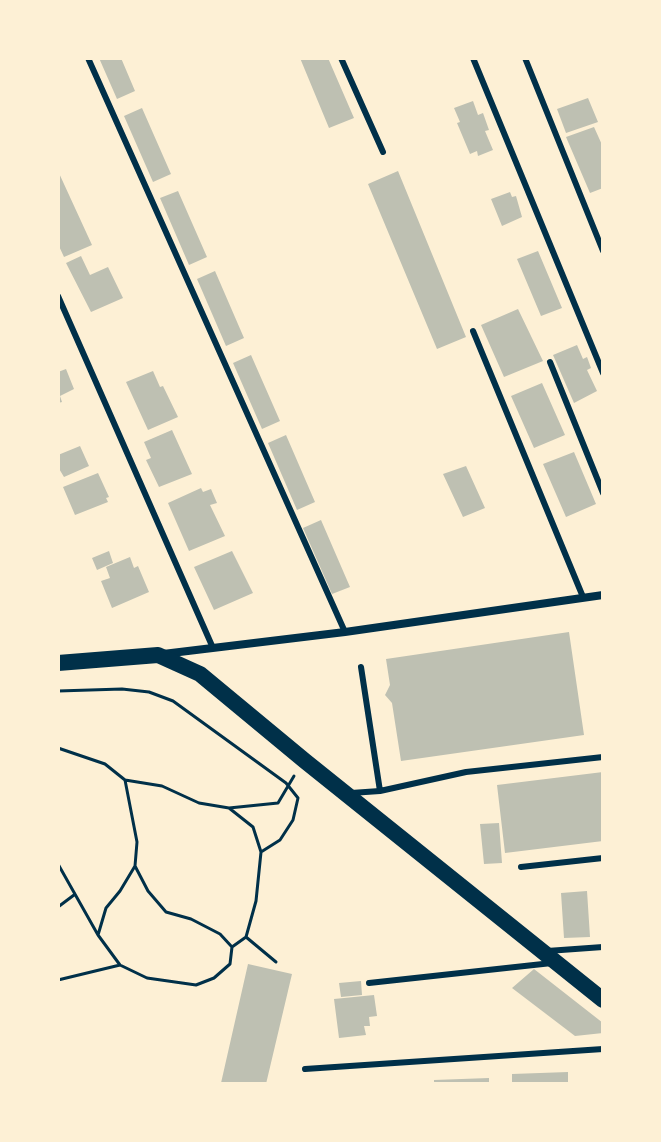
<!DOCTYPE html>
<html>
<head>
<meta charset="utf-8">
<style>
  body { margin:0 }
  #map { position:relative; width:661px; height:1142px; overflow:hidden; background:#fdf0d5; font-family:Signika,sans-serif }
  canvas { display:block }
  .frame { position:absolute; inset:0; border:60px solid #fdf0d5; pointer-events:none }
</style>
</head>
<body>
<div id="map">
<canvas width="661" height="1142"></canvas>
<div class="frame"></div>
</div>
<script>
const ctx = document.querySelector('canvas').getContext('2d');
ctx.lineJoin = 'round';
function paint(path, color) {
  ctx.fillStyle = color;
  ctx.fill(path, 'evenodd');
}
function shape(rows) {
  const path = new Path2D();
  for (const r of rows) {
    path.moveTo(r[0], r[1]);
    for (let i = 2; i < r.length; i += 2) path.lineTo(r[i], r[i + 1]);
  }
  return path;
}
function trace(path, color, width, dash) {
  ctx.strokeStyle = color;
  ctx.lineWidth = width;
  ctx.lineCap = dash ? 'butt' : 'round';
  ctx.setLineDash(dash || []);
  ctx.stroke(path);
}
paint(shape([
  [99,58,121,58,135,91,117,99],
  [300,58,328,58,354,118,329,128],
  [588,98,598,122,566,133,557,109],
  [473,101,478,115,483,113,489,130,485,131,493,150,478,156,477,151,470,154,457,123,460,122,454,108],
  [142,108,171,174,153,182,124,116],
  [594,127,603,147,603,188,590,193,566,137],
  [58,171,92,245,64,257,58,244],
  [398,171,466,337,437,349,368,184],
  [178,191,207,257,189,265,160,198],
  [510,192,512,197,516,196,522,217,502,226,491,199],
  [538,251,562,308,541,316,517,259],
  [81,256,90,275,108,267,123,298,91,312,66,263],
  [215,271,244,338,226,346,197,279],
  [518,309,543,361,504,377,481,325],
  [577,345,583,359,587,357,591,368,587,370,597,391,574,403,553,355],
  [251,355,280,421,262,429,233,363],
  [66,369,74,389,60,396,62,402,58,403,58,372],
  [153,371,160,387,163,386,178,417,148,430,126,382],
  [542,383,565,435,534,448,511,396],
  [172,430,192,474,159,487,146,460,151,458,144,442],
  [286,435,315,502,297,510,268,443],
  [80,446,89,466,64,477,58,467,58,455],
  [574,452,596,504,566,517,543,464],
  [466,466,485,508,463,517,443,474],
  [98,473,109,497,106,498,108,502,75,515,63,487],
  [201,488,203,492,211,489,217,503,210,505,225,536,189,551,168,503],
  [321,520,350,587,332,594,303,528],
  [109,551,113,563,97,570,92,558],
  [232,551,253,593,214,610,194,567],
  [130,557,134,568,138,566,149,592,112,608,101,581,110,578,106,567],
  [569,632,584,735,401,761,392,703,385,695,390,685,386,659],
  [603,772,603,841,505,853,497,785],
  [499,823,502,863,484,864,480,824],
  [587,891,590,937,564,938,561,893],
  [248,964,292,974,266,1084,226,1084,221,1083],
  [534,969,603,1023,603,1033,575,1036,512,988],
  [361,981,362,995,341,997,339,983],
  [374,995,377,1016,369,1017,370,1026,364,1026,366,1035,339,1038,334,999],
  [568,1072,568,1084,512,1084,512,1074],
  [489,1078,489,1084,434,1084,434,1080]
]), '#bec0b2');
trace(shape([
  [58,691,122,689,149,692,173,701,286,783,298,798,293,820,280,840,261,852,256,901,246,937,232,947,230,964,214,978,196,985,147,978,120,965,98,935,58,864],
  [58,748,105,764,125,780,162,786,199,803,229,808,253,827,261,852],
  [229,808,278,803,294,776],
  [135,866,148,891,166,912,191,919,220,934,232,947],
  [58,907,74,895],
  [98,935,106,908,120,891,135,866,137,842,125,780],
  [246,937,276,962],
  [58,980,120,965]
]), '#003049', 3);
trace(shape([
  [88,58,345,632],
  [341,58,383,152],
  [473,58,603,373],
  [525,58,603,251],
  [58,296,213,648],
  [473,331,583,597],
  [550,362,603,493],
  [361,667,380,791],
  [351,793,380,791,466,772,603,757],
  [521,867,603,858],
  [547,951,603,947],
  [369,983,552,963],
  [305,1069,603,1049]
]), '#003049', 6);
trace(shape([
  [163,654,345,632,603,595]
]), '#003049', 8);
trace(shape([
  [58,663,158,655,200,674,305,761,603,1000]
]), '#003049', 16);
</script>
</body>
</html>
